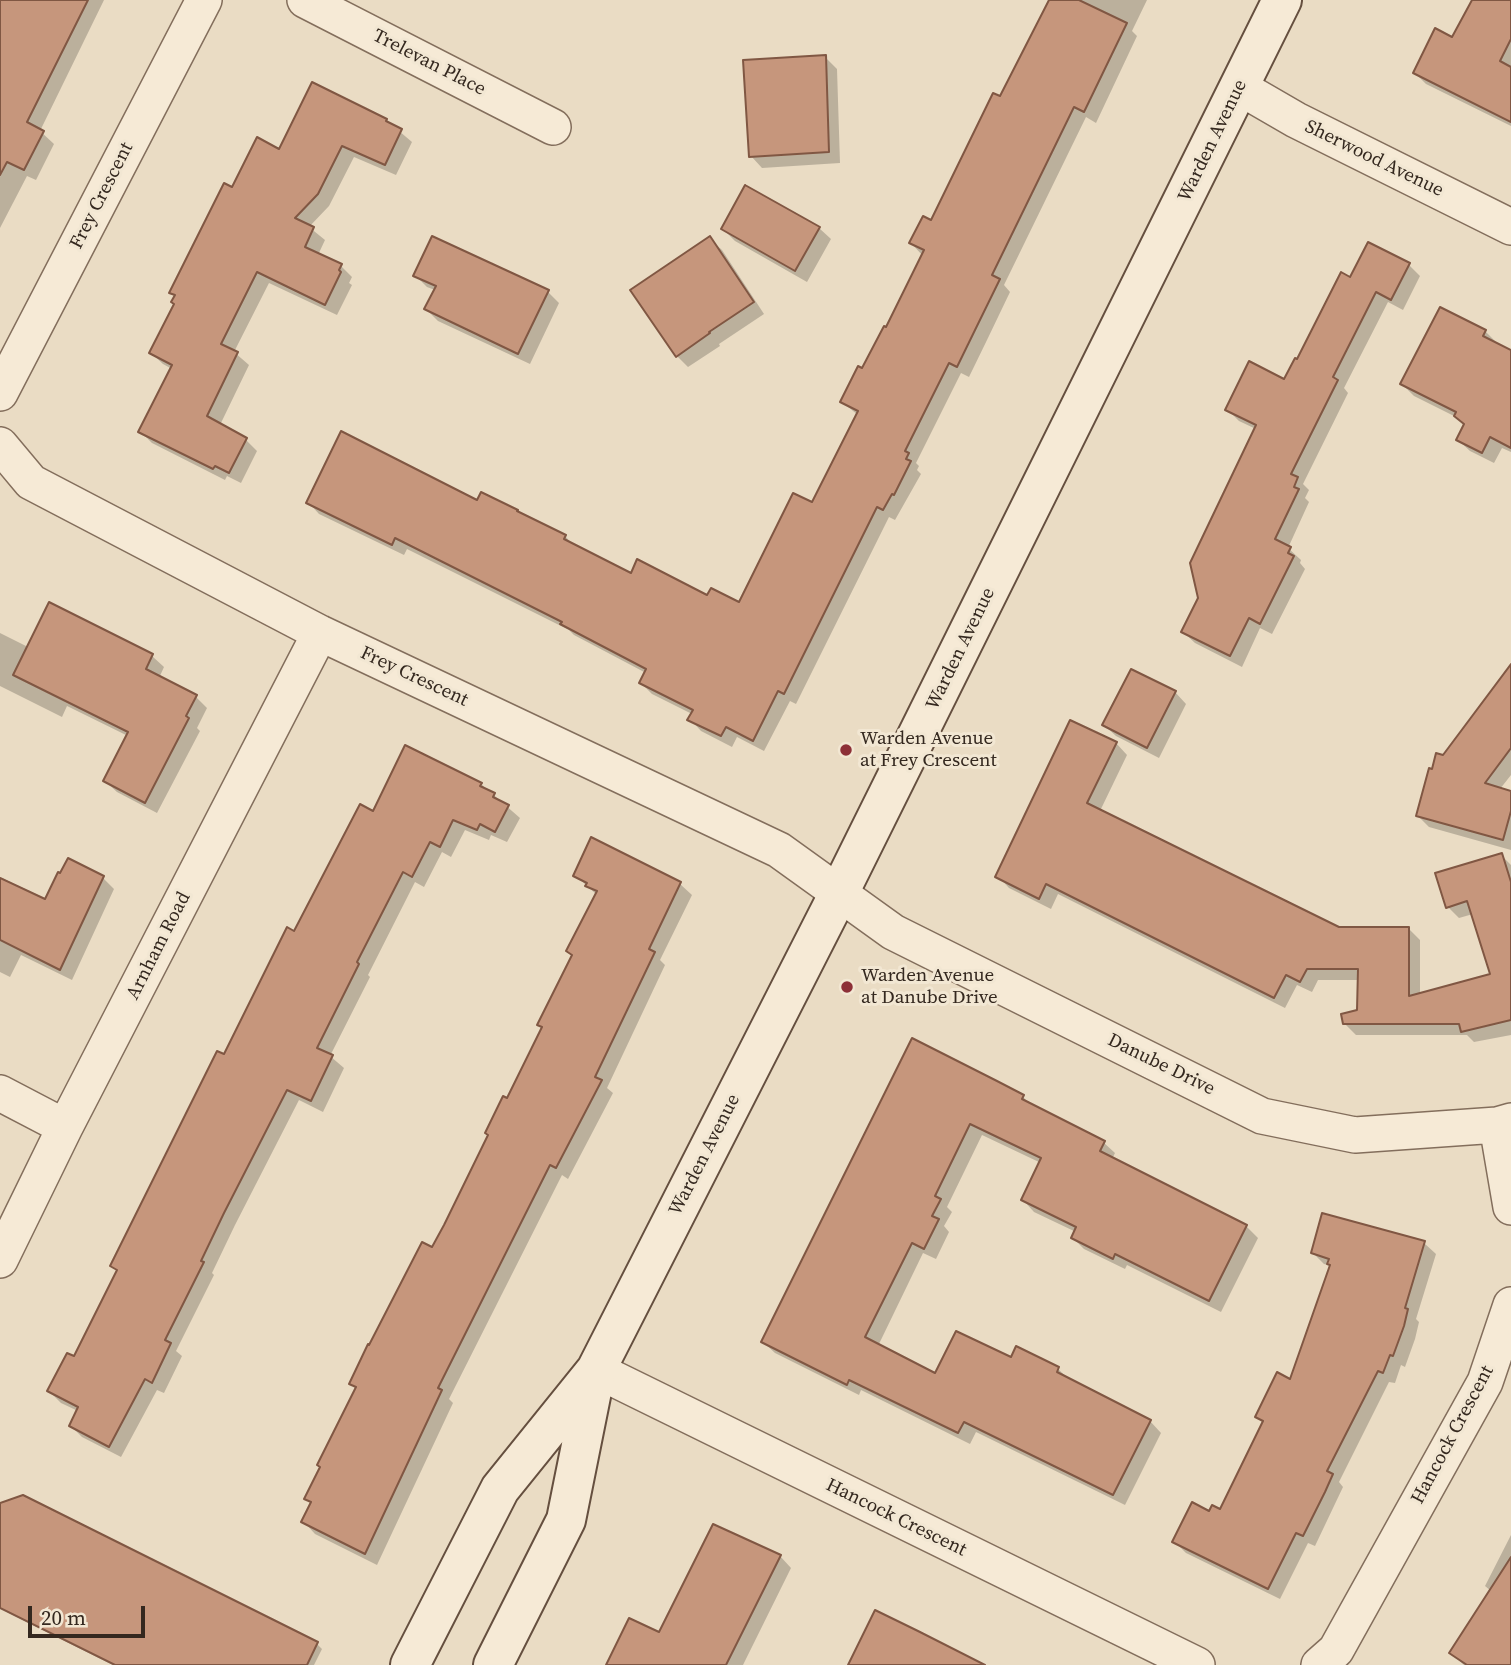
<!DOCTYPE html>
<html>
<head>
<meta charset="utf-8">
<style>
  body { margin:0 }
  #map { position:relative; width:1511px; height:1665px; overflow:hidden; background:#eadcc4; font-family:"Source Serif 4",serif }
  canvas { display:block }
  .scale { position:absolute; left:28px; top:1606px; width:117px; height:32px; box-sizing:border-box; border:4px solid #34281f; border-top:0; padding-left:9px; font-size:21px; line-height:24px; white-space:nowrap; color:#34281f; -webkit-text-stroke:5px #f2e7d3; paint-order:stroke }
</style>
</head>
<body>
<div id="map">
<canvas width="1511" height="1665"></canvas>
<div class="scale">20 m</div>
</div>
<script>
const ctx = document.querySelector('canvas').getContext('2d');
ctx.lineJoin = 'round';
function paint(path, color) {
  ctx.fillStyle = color;
  ctx.fill(path, 'evenodd');
}
function shape(rows) {
  const path = new Path2D();
  for (const r of rows) {
    path.moveTo(r[0], r[1]);
    for (let i = 2; i < r.length; i += 2) path.lineTo(r[i], r[i + 1]);
  }
  return path;
}
function trace(path, color, width, dash) {
  ctx.strokeStyle = color;
  ctx.lineWidth = width;
  ctx.lineCap = dash ? 'butt' : 'round';
  ctx.setLineDash(dash || []);
  ctx.stroke(path);
}
function label(font, color, halo, rows, align = 'center') {
  ctx.font = font + ' "Source Serif 4",serif';
  ctx.lineWidth = 6;
  ctx.setLineDash([]);
  ctx.textBaseline = 'middle';
  ctx.strokeStyle = halo;
  ctx.fillStyle = color;
  for (const [text, x, y, turn = 0] of rows) {
    ctx.save();
    ctx.translate(x, y);
    ctx.rotate((+turn || 0) * Math.PI / 180);
    ctx.textAlign = isNaN(turn) ? turn : align;
    if (halo) ctx.strokeText(text, 0, 0);
    ctx.fillText(text, 0, 0);
    ctx.restore();
  }
}
paint(shape([
  [0,0,104,0,40,131,54,144,36,180,27,176,0,228],
  [1051,0,1147,0,1132,31,1137,36,1096,123,1086,117,1004,285,1010,292,987,340,969,377,961,373,916,463,919,466,917,470,921,474,895,520,889,517,796,704,790,701,764,751,737,737,732,747,701,731,690,719,692,714,652,694,641,683,646,673,574,635,569,630,407,549,404,555,319,514,308,502,478,502,482,494,565,536,575,547,631,575,740,605,812,505,858,415,842,402,887,329,923,256,911,243,932,222,1001,99],
  [1474,0,1511,0,1511,126,1426,84,1415,73,1453,39],
  [825,57,837,69,840,163,762,168,751,156],
  [386,120,412,142,396,175,354,157,329,206,309,227,325,240,318,255,341,266,352,277,349,283,352,285,337,315,269,283,234,352,249,365,220,425,246,440,257,451,241,483,227,476,225,480,152,443,140,431,172,369,163,364,151,353,176,304,176,297,171,292,232,189,280,151],
  [819,228,831,239,807,282,735,241,723,229],
  [710,239,722,250,764,314,719,344,720,346,688,367,677,356],
  [1409,265,1420,276,1403,310,1388,302,1344,388,1348,393,1303,484,1309,490,1305,498,1309,502,1288,548,1301,560,1300,563,1305,569,1272,634,1260,628,1242,667,1195,643,1183,632,1200,599,1256,429,1239,421,1227,409,1285,382,1351,279],
  [415,275,548,292,559,303,530,364,438,321,426,309,435,290,427,287],
  [1485,331,1497,343,1511,351,1511,452,1502,448,1494,463,1470,451,1458,440,1465,425,1458,418,1414,396,1402,384],
  [0,633,28,647,152,656,164,667,159,678,196,697,207,708,197,728,200,731,157,813,117,792,105,781,128,736,67,706,62,717,0,686],
  [1511,667,1511,775,1500,789,1511,792,1511,850,1429,827,1418,816,1433,771],
  [1175,692,1186,704,1159,758,1116,736,1104,725],
  [1116,743,1127,755,1100,811,1339,928,1409,929,1420,940,1420,995,1492,975,1473,914,1459,918,1448,907,1501,855,1511,865,1511,1035,1474,1042,1467,1035,1356,1035,1344,1023,1359,1011,1359,980,1318,980,1312,992,1297,985,1285,1008,1058,894,1051,909,1009,888,998,876],
  [481,784,520,818,507,842,491,835,489,840,465,830,451,857,442,852,424,887,415,882,368,975,370,977,330,1056,344,1068,323,1112,299,1100,235,1225,212,1273,214,1275,176,1351,182,1356,164,1393,157,1390,121,1457,82,1437,71,1426,78,1411,61,1403,49,1391,75,1358,118,1272,112,1266,225,1057,295,933,374,813],
  [592,840,680,884,692,895,660,960,665,965,607,1088,613,1093,568,1179,562,1175,449,1399,453,1403,377,1565,315,1534,304,1522,312,1504,307,1498,356,1389,351,1384,432,1250,543,1029,539,1025,573,957,568,951,597,895,575,875],
  [0,877,46,899,102,877,114,889,72,980,21,955,10,977,0,972],
  [912,1040,1023,1097,1032,1106,1103,1142,1115,1153,1112,1159,1246,1226,1258,1238,1221,1312,1127,1265,1125,1269,1084,1249,1073,1238,1076,1232,1034,1212,1023,1200,1041,1163,982,1135,947,1207,952,1212,944,1226,949,1232,936,1259,923,1253,878,1346,936,1376,1058,1369,1070,1380,1150,1421,1161,1433,1125,1505,976,1432,970,1444,861,1390,859,1395,775,1353,763,1342],
  [1424,1243,1436,1254,1416,1319,1419,1322,1415,1339,1405,1367,1401,1365,1395,1383,1389,1382,1339,1482,1343,1487,1315,1546,1308,1543,1280,1599,1186,1553,1175,1542,1210,1513,1221,1512,1264,1424,1257,1417,1291,1381,1332,1266,1324,1264,1313,1253],
  [0,1513,317,1644,322,1649,314,1665,113,1665,0,1609],
  [1511,1535,1511,1665,1464,1665,1451,1653,1491,1591,1485,1586],
  [780,1556,791,1568,743,1665,611,1665]
]), '#0003');
const building = shape([
  [0,0,88,0,27,122,44,131,24,170,7,162,0,175,0,0],
  [1049,0,1079,0,1127,23,1084,112,1074,107,992,275,1000,279,976,328,957,367,949,363,905,451,909,453,906,459,911,461,894,495,892,494,883,510,877,507,784,694,778,691,753,741,726,727,721,736,687,720,693,710,639,683,646,669,560,624,562,622,395,538,392,545,306,503,341,431,477,500,481,492,518,510,517,511,566,535,564,539,631,573,637,559,707,595,711,588,739,602,793,493,812,502,858,411,840,402,858,366,862,368,884,326,886,327,924,250,909,243,923,216,931,220,993,93,1000,96,1049,0],
  [1472,0,1511,0,1511,39,1500,61,1511,67,1511,122,1413,73,1435,28,1452,37,1472,0],
  [826,55,829,152,749,157,743,60,826,55],
  [312,82,387,119,386,121,402,129,385,165,342,146,318,194,295,218,314,227,305,247,342,264,339,270,341,272,325,305,257,272,221,344,238,352,207,416,247,438,229,473,215,466,213,469,138,432,172,365,149,353,174,304,171,302,175,295,169,293,224,183,232,187,257,137,279,149,312,82],
  [745,185,820,227,795,271,721,229,745,185],
  [432,236,549,290,518,354,424,309,436,286,413,276,432,236],
  [710,236,754,302,709,332,710,333,676,357,630,290,710,236],
  [1368,242,1410,263,1391,300,1376,292,1333,377,1338,380,1291,474,1298,477,1294,487,1299,489,1275,539,1291,547,1288,553,1294,556,1260,624,1249,618,1230,656,1181,632,1198,598,1190,563,1256,425,1225,410,1249,361,1284,379,1295,358,1297,359,1341,272,1350,277,1368,242],
  [1440,307,1486,330,1483,336,1511,350,1511,448,1490,437,1482,453,1456,440,1464,424,1454,416,1456,412,1400,384,1440,307],
  [49,602,153,654,146,669,197,695,186,716,189,718,145,803,103,781,128,732,13,675,49,602],
  [1511,664,1511,748,1485,783,1511,791,1511,811,1503,840,1416,816,1429,768,1432,769,1436,753,1443,755,1511,664],
  [1131,669,1176,691,1147,748,1102,725,1131,669],
  [1070,720,1117,742,1087,803,1339,927,1409,927,1409,996,1490,974,1467,901,1446,908,1435,873,1502,853,1511,882,1511,1020,1461,1032,1459,1024,1343,1024,1341,1014,1357,1010,1358,969,1307,969,1300,982,1286,975,1274,998,1046,884,1039,899,995,877,1070,720],
  [405,745,482,783,480,786,495,793,493,797,509,805,495,832,480,824,477,830,453,820,440,847,430,842,412,877,403,872,357,962,359,964,317,1048,333,1055,311,1101,287,1090,224,1213,201,1261,204,1262,165,1340,171,1343,152,1383,145,1379,109,1447,69,1426,78,1407,47,1391,67,1353,74,1356,117,1270,110,1266,217,1051,224,1054,287,927,294,931,360,804,373,811,405,745],
  [591,837,681,882,649,949,655,952,595,1077,602,1080,556,1168,550,1165,438,1388,442,1390,365,1554,301,1522,311,1502,304,1499,320,1467,317,1465,356,1387,349,1384,368,1344,369,1345,422,1242,432,1247,444,1225,488,1135,485,1133,503,1096,507,1098,542,1027,537,1025,572,955,566,951,597,891,585,886,587,883,573,876,591,837],
  [68,858,104,876,60,970,0,940,0,878,45,899,58,872,60,873,68,858],
  [912,1038,997,1081,1024,1095,1022,1099,1105,1141,1100,1151,1247,1225,1209,1301,1115,1254,1113,1259,1071,1238,1076,1227,1021,1200,1041,1158,970,1124,935,1196,941,1199,932,1216,939,1219,924,1249,912,1243,865,1337,935,1373,956,1331,1011,1357,1016,1346,1059,1367,1057,1372,1151,1420,1113,1495,964,1422,958,1433,849,1380,847,1385,761,1342,912,1038],
  [1322,1213,1425,1241,1405,1308,1408,1309,1404,1326,1393,1356,1390,1355,1383,1373,1378,1371,1327,1471,1333,1474,1325,1492,1303,1536,1296,1533,1268,1589,1172,1542,1192,1502,1209,1511,1212,1505,1220,1509,1263,1421,1255,1417,1277,1372,1290,1379,1330,1265,1327,1264,1329,1259,1311,1253,1322,1213],
  [23,1495,318,1642,307,1665,115,1665,0,1608,0,1503,23,1495],
  [713,1524,781,1555,726,1665,606,1665,629,1618,659,1632,713,1524],
  [1511,1557,1511,1665,1467,1665,1449,1653,1511,1557],
  [875,1610,918,1631,985,1665,848,1665,875,1610]
]);
paint(building, '#c6967c');
trace(building, '#805743', 2);
const minor = shape([
  [305,0,553,127],
  [1239,87,1296,120,1511,227],
  [0,393,204,0],
  [0,445,31,482,320,633,779,850,893,932,1262,1116,1355,1135,1497,1125,1511,1121],
  [0,1093,65,1127],
  [1497,1125,1511,1207],
  [0,1260,65,1127,320,633],
  [596,1370,1197,1665],
  [1319,1665,1336,1650,1485,1382,1511,1305]
]);
const secondary = shape([
  [410,1665,500,1489,596,1370,838,895,1282,0],
  [493,1665,566,1520,595,1376]
]);
trace(minor, '#836e5c', 38);
trace(secondary, '#654f3f', 42);
trace(minor, '#f6ead6', 35);
trace(secondary, '#f6ead6', 38);
for (const [x, y, r, color] of [
  [846,750,7,"#8d3037"],
  [847,987,7,"#8d3037"]
]) {
  const dot = new Path2D();
  dot.arc(x, y, r, 0, 2 * Math.PI);
  ctx.fillStyle = color;
  ctx.fill(dot);
  trace(dot, '#f2e7d3', 2.5);
}
label('19px', '#34281f', '#f2e7d3', [
  ["Trelevan Place",429,63,27],
  ["Warden Avenue",1213,141,-64],
  ["Sherwood Avenue",1374,159,26],
  ["Frey Crescent",102,196,-63],
  ["Warden Avenue",961,649,-64],
  ["Frey Crescent",414,677,25],
  ["Arnham Road",159,946,-63],
  ["Danube Drive",1161,1065,26],
  ["Warden Avenue",705,1155,-63],
  ["Hancock Crescent",1453,1435,-62],
  ["Hancock Crescent",896,1518,26]
]);
label('19px', '#34281f', '#f2e7d3', [
  ["Warden Avenue",860,739],
  ["at Frey Crescent",860,761],
  ["Warden Avenue",861,976],
  ["at Danube Drive",861,998]
], 'left');
</script>
</body>
</html>
